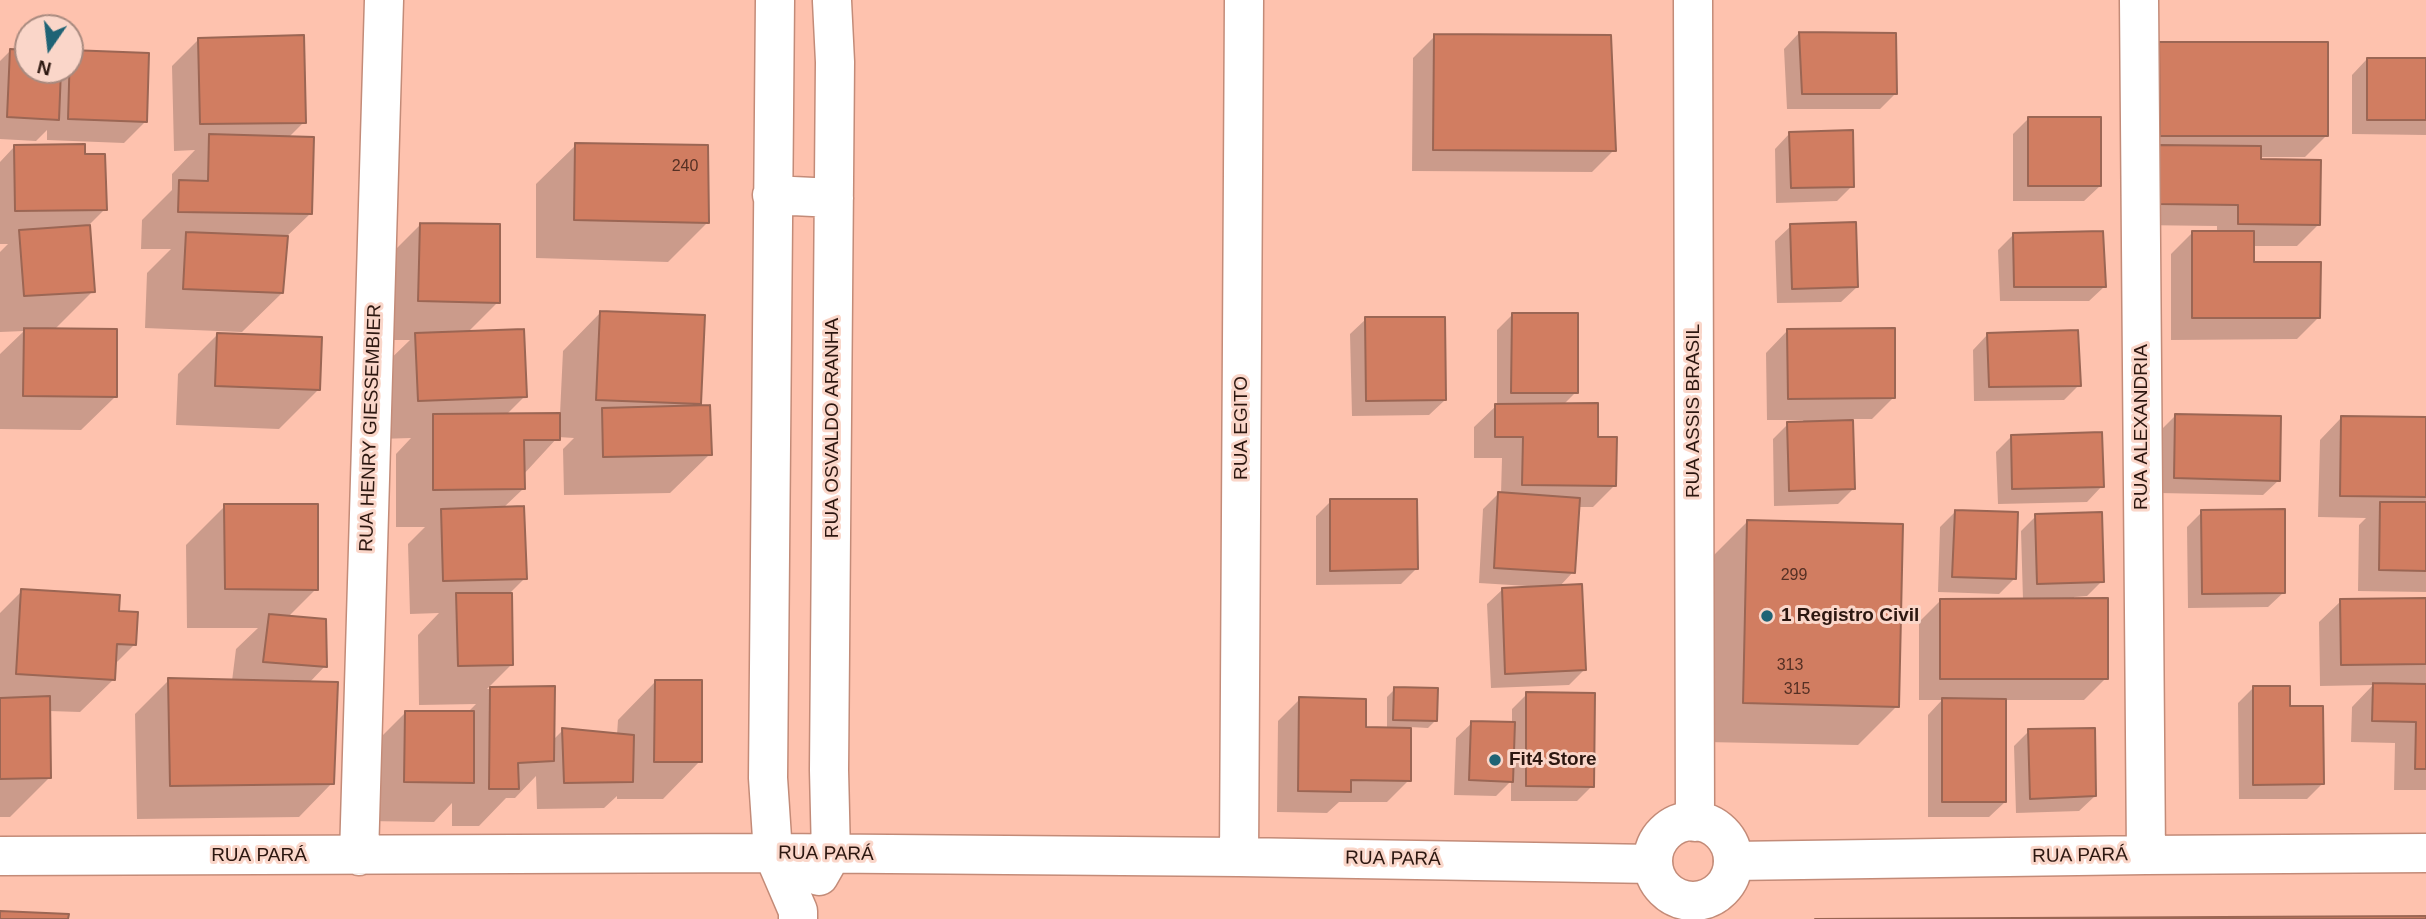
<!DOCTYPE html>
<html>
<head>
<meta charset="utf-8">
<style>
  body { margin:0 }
  #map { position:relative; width:2426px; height:919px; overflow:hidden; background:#fec2ae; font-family:Helvetica,sans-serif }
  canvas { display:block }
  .north { position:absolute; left:14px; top:14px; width:70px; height:70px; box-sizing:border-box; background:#fad6c9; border:2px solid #a88a7f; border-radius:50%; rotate:194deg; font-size:19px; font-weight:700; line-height:28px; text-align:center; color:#2c1710 }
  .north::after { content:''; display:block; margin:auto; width:24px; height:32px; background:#1f6375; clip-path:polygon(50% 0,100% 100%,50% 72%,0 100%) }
</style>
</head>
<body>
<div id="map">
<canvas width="2426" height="919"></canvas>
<div class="north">N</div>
</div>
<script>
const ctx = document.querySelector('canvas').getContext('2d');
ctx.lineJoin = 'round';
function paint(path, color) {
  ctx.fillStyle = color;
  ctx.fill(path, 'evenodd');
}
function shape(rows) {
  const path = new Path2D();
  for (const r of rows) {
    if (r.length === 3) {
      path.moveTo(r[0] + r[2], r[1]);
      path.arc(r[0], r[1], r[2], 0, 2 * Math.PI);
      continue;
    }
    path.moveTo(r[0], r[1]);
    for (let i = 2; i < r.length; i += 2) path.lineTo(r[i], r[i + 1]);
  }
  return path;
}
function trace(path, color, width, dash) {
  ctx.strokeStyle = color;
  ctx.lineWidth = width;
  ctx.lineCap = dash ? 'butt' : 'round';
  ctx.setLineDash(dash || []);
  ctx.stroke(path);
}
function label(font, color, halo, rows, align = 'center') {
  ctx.font = font + ' Helvetica,sans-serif';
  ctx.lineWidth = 6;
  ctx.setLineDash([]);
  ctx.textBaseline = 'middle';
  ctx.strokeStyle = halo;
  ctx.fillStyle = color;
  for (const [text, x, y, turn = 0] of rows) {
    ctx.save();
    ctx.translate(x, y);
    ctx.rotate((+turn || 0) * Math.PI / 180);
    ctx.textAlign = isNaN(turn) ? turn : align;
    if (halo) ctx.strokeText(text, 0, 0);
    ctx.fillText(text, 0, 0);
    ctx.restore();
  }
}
paint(shape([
  [1799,33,1895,94,1880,109,1787,109,1784,49],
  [1435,36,1614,150,1592,172,1412,171,1413,58],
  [199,39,304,122,288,138,311,213,286,237,282,293,242,332,145,328,147,273,171,249,141,249,142,220,172,190,172,174,195,150,174,151,172,66],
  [2160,44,2327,135,2305,157,2259,157,2259,161,2319,224,2297,246,2252,246,2252,264,2319,317,2297,339,2171,340,2171,254,2193,232,2217,232,2217,226,2136,225,2138,66],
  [10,51,28,52,28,70,70,70,146,121,124,143,47,140,47,130,36,141,0,139,0,61],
  [2367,59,2426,59,2426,135,2352,134,2352,75],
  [2029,118,2100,186,2084,201,2013,201,2013,134],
  [1790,133,1852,186,1837,201,1776,203,1775,149],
  [576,145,707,223,668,262,536,258,536,184],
  [14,147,83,156,105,209,89,225,93,291,54,330,115,397,81,430,0,429,0,354,24,331,0,332,0,252,8,244,0,244,0,162],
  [420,225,498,302,467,333,525,396,506,415,560,414,563,351,600,313,699,403,695,407,710,454,670,493,564,495,563,449,574,438,558,437,523,475,523,489,503,508,525,578,508,595,511,665,487,689,553,688,553,740,563,730,617,735,618,720,655,682,700,761,663,799,617,799,617,796,604,808,537,809,536,776,515,798,506,798,479,826,452,826,452,803,434,822,366,821,366,752,405,713,467,713,476,704,419,705,418,635,439,613,410,614,408,544,425,527,396,527,396,454,411,438,379,439,376,373,410,340,380,340,381,264],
  [1791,226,1857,287,1841,302,1777,303,1775,241],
  [2013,235,2105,286,2089,301,2000,301,1998,250],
  [1512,315,1576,392,1563,405,1596,438,1615,485,1593,507,1577,507,1573,572,1559,587,1584,670,1569,685,1491,688,1487,604,1503,589,1527,588,1527,586,1479,583,1483,509,1498,494,1501,494,1502,458,1474,458,1474,427,1497,405,1497,330],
  [1366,319,1445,400,1429,415,1352,416,1350,334],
  [1787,331,1894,397,1872,419,1852,419,1854,488,1838,504,1774,506,1773,439,1788,424,1804,423,1803,420,1767,420,1766,353],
  [1988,334,2079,385,2064,400,1974,401,1973,350],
  [217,335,318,390,279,429,176,425,178,374],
  [2176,415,2279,480,2263,495,2159,493,2160,431],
  [2341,418,2426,419,2426,592,2358,591,2359,525,2366,518,2318,517,2320,440],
  [2012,436,2102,486,2087,502,1998,504,1996,452],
  [1331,501,1416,569,1401,584,1316,585,1316,516],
  [225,506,316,589,288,617,325,666,309,683,332,783,299,817,137,819,135,714,169,680,232,681,236,649,258,628,187,628,186,545],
  [1955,512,2014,579,1999,594,1938,592,1940,527],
  [2202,512,2284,592,2268,607,2188,608,2187,527],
  [2036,516,2102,581,2087,596,2074,597,2074,600,2106,678,2084,700,2004,700,2005,802,1989,817,1928,817,1928,715,1942,700,1919,700,1919,622,1941,600,2023,600,2021,531],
  [1747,522,1897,706,1858,745,1705,742,1708,561],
  [22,591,117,612,135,644,114,665,114,679,80,712,49,711,49,778,10,817,0,817,0,613],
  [2426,600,2426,790,2394,790,2395,743,2351,742,2352,707,2373,685,2320,686,2319,622,2341,601],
  [2253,688,2288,708,2322,784,2307,799,2239,799,2238,703],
  [1395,689,1436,720,1428,728,1410,727,1409,780,1387,802,1339,802,1327,813,1277,812,1278,721,1300,699,1364,729,1387,729,1387,697],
  [1527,694,1592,786,1577,801,1511,801,1511,781,1496,796,1454,795,1456,738,1472,723,1512,724,1512,709],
  [2029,731,2095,796,2079,811,2016,813,2014,746]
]), '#0003');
const building = shape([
  [1799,32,1896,33,1897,94,1802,94,1799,32],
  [1434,34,1611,35,1616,151,1433,150,1434,34],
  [304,35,306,123,200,124,198,38,304,35],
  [2159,42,2328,42,2328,136,2160,136,2159,42],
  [10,49,28,50,28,70,61,70,59,120,7,117,10,49],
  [70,50,149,53,147,122,68,119,70,50],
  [2367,58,2426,58,2426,120,2367,120,2367,58],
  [2028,117,2101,117,2101,186,2028,186,2028,117],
  [1853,130,1854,187,1791,188,1789,132,1853,130],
  [209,134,314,137,312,214,178,212,179,180,208,181,209,134],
  [575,143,708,145,709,223,574,220,575,143],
  [85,144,85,154,105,154,107,210,15,211,14,145,85,144],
  [2158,145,2261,146,2261,159,2321,160,2320,225,2238,224,2238,205,2158,204,2158,145],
  [1856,222,1858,287,1792,289,1790,224,1856,222],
  [420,223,500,224,500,303,418,301,420,223],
  [90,225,95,292,24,296,19,230,90,225],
  [2103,231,2106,287,2014,287,2013,233,2103,231],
  [2192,231,2254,231,2254,262,2321,262,2320,318,2192,318,2192,231],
  [186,232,288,236,283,293,183,289,186,232],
  [600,311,705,315,701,404,596,400,600,311],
  [1512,313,1578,313,1578,393,1511,393,1512,313],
  [1365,317,1445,317,1446,400,1366,401,1365,317],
  [24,328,117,329,117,397,23,396,24,328],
  [1895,328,1895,398,1788,399,1787,329,1895,328],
  [524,329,527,397,418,401,415,333,524,329],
  [2078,330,2081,386,1989,387,1987,333,2078,330],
  [217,333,322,337,320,390,215,386,217,333],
  [1598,403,1598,437,1617,437,1616,486,1522,485,1523,437,1495,437,1495,404,1598,403],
  [710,405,712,455,603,457,602,408,710,405],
  [560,413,560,440,524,440,525,489,433,490,433,414,560,413],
  [2175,414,2281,416,2280,481,2174,478,2175,414],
  [2341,416,2426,417,2426,497,2340,496,2341,416],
  [1853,420,1855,489,1789,491,1787,422,1853,420],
  [2102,432,2104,487,2012,489,2011,435,2102,432],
  [1498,492,1580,498,1575,573,1494,568,1498,492],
  [1330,499,1417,499,1418,569,1330,571,1330,499],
  [2380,502,2426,502,2426,571,2379,570,2380,502],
  [224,504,318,504,318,590,225,589,224,504],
  [524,506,527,579,443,581,441,509,524,506],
  [2285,509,2285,593,2202,594,2201,510,2285,509],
  [1955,510,2018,512,2016,579,1952,577,1955,510],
  [2102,512,2104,582,2037,584,2035,514,2102,512],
  [1747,520,1903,524,1899,707,1743,703,1747,520],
  [1582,584,1586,670,1505,674,1502,588,1582,584],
  [21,589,120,595,119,611,138,612,136,645,117,644,115,680,16,674,21,589],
  [456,593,512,593,513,665,458,666,456,593],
  [2108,598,2108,679,1940,679,1940,599,2108,598],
  [2426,598,2426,664,2341,665,2340,599,2426,598],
  [269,614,326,619,327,667,263,662,269,614],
  [168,678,338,682,334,784,170,786,168,678],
  [655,680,702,680,702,762,654,762,655,680],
  [2373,683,2426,684,2426,769,2415,769,2416,722,2372,721,2373,683],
  [555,686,554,761,518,763,519,789,489,789,490,687,555,686],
  [2253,686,2290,686,2290,706,2323,706,2324,784,2253,785,2253,686],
  [1394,687,1438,688,1437,721,1393,720,1394,687],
  [1526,692,1595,693,1594,787,1526,786,1526,692],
  [50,696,51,778,0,779,0,698,50,696],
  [1299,697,1366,699,1366,727,1411,728,1411,781,1351,780,1351,792,1298,791,1299,697],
  [1942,698,2006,699,2006,802,1942,802,1942,698],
  [405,711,474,711,474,783,404,782,405,711],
  [1471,721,1515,722,1513,782,1469,780,1471,721],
  [562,728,634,735,633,782,564,783,562,728],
  [2095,728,2096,796,2030,799,2028,729,2095,728],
  [0,911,69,914,68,919,0,919,0,911],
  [2426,916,2426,919,1815,919,2426,916]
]);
paint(building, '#d17d61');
trace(building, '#9b6654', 2);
const street = shape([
  [775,0,768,778,773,853,798,911,798,919],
  [2139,0,2146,855],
  [772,195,834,198],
  [0,856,773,853,1239,857,1653,864],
  [359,856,384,0],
  [1239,857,1244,0],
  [1733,861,2146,855,2426,853],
  [819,876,831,855,829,770,835,62,832,1]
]);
const secondary = shape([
  [1693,0,1695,822],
  [1693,861,40]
]);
trace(street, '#c38b78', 41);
trace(secondary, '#c38b78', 41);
trace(street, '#fff', 38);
trace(secondary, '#fff', 38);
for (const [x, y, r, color] of [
  [1767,616,7,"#1f6375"],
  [1495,760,7,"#1f6375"]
]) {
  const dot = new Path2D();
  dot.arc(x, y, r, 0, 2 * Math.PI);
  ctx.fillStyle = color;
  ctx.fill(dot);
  trace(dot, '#fad6c9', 2.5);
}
label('16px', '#553024', null, [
  ["240",685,167],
  ["299",1794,576],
  ["313",1790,666],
  ["315",1797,690]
]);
label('19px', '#2c1710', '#fad6c9', [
  ["RUA ASSIS BRASIL",1694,411,-90],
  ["RUA ALEXANDRIA",2142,427,-90],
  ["RUA HENRY GIESSEMBIER",371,428,-88],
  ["RUA OSVALDO ARANHA",833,428,-90],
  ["RUA EGITO",1242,428,-90],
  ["RUA PARÁ",826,854,1],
  ["RUA PARÁ",259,856],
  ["RUA PARÁ",2080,856,-1],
  ["RUA PARÁ",1393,859,1]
]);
label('bold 19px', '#2c1710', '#fad6c9', [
  ["1 Registro Civil",1781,616],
  ["Fit4 Store",1509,760]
], 'left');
</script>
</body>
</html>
